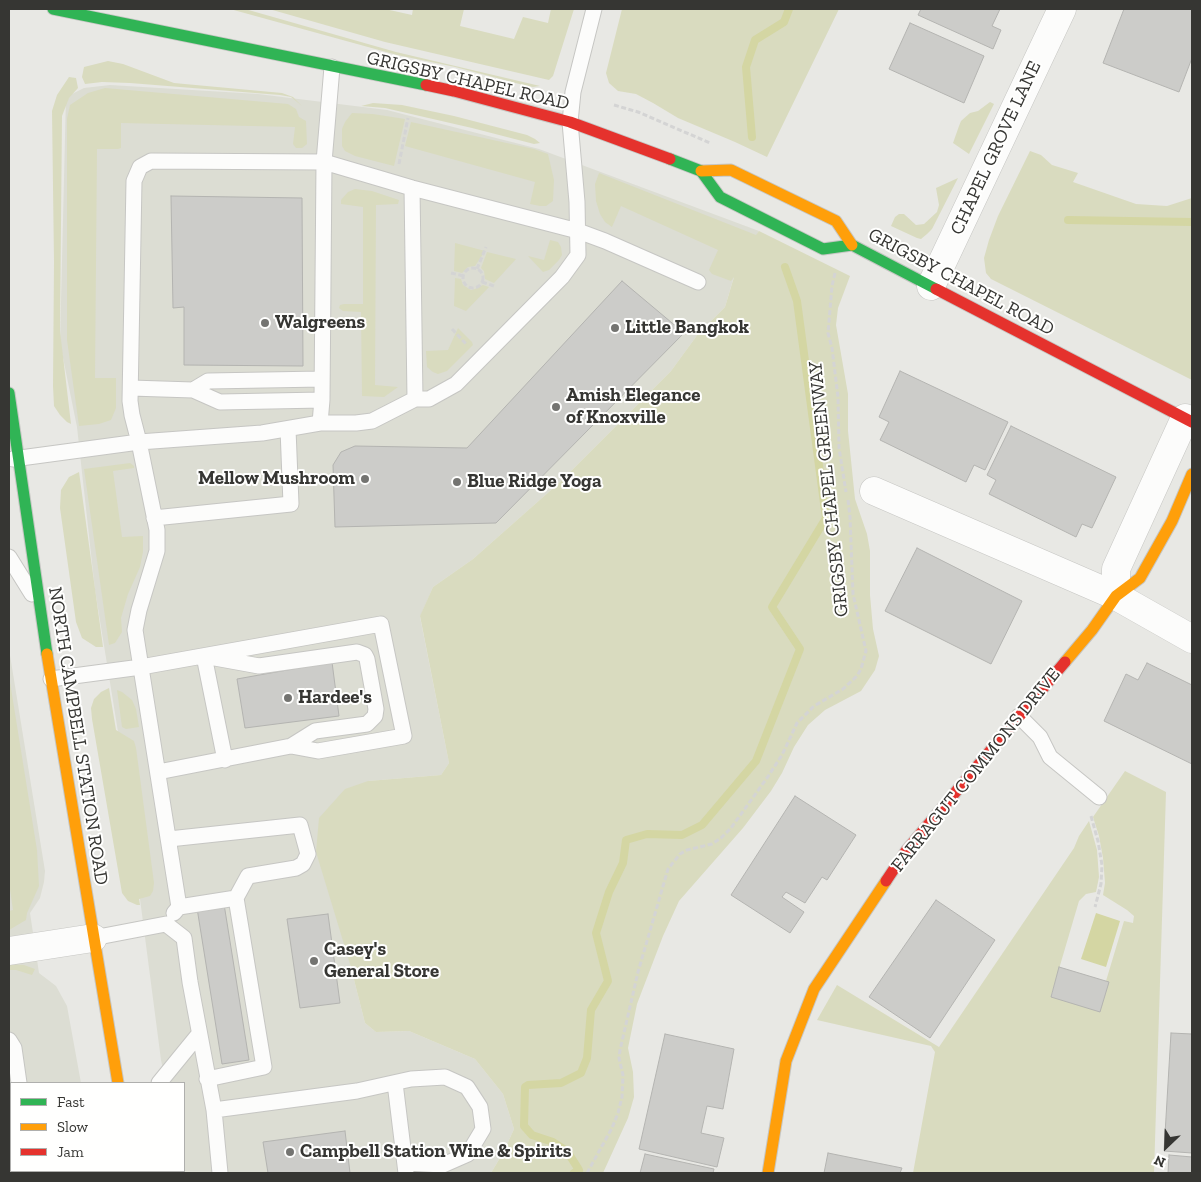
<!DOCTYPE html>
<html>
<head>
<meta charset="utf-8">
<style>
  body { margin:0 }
  #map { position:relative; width:1201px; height:1182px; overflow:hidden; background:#e8e8e4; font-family:"Zilla Slab",serif }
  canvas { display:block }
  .frame { position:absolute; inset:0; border:10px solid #363633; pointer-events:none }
  .legend { position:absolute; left:10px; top:1082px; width:175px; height:90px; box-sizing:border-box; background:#fffffe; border:1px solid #afafad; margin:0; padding:6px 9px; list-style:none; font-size:15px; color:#363633 }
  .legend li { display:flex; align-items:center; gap:10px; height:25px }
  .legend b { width:25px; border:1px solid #afafad }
  .north { position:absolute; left:1141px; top:1122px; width:50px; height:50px; -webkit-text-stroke:4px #fffffe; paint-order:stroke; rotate:204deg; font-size:14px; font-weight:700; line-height:20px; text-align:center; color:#363633 }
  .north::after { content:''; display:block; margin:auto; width:18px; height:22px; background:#363633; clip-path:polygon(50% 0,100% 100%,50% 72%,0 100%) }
</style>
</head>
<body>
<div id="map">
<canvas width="1201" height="1182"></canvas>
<div class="frame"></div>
<ul class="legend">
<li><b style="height:6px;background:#30b455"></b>Fast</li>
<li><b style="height:6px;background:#ff9f0a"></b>Slow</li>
<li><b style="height:6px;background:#e5322d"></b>Jam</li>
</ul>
<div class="north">N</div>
</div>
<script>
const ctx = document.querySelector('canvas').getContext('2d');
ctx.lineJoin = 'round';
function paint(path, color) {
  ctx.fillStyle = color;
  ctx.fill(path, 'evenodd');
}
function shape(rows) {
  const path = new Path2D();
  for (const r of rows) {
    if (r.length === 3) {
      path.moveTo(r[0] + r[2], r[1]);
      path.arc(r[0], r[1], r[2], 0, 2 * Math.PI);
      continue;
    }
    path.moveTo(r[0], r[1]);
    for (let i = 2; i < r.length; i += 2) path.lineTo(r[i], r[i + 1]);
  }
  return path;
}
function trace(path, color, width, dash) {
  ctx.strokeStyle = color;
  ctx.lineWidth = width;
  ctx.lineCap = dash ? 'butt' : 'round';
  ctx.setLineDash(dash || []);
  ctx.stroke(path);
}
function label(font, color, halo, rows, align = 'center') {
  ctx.font = font + ' "Zilla Slab",serif';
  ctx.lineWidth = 4;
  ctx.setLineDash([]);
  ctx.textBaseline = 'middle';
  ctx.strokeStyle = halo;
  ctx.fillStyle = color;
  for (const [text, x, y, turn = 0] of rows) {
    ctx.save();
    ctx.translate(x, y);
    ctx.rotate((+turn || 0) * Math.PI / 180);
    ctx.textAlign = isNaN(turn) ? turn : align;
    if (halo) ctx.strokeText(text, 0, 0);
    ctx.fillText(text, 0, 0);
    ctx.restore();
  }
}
paint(shape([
  [110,85,258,94,387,110,539,149,759,231,735,273,725,307,698,334,671,371,560,482,473,559,433,587,420,617,449,763,441,775,368,781,350,964,365,1023,376,1032,409,1031,475,1059,503,1094,514,1129,504,1151,491,1173,183,1173,184,1083,166,1083,161,1060,119,738,95,590,77,427,60,343,66,97,84,88],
  [9,649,45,871,44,882,40,898,30,913,39,973,56,986,67,1006,81,1083,11,1083,11,1171,95,1171,95,1173,9,1173]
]), '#dcddd3');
paint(shape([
  [230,9,245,9,396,52,540,86,533,87,527,86,455,67,397,55],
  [269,9,385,9,412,15,413,9,464,9,460,26,514,39,523,17,548,23,551,9,574,9,553,76,549,80,385,42],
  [622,9,839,9,767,157,735,142,678,118,653,103,636,94,618,91,609,83,606,73],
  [108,61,123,64,174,83,282,93,293,97,302,106,291,97,280,95,130,83,102,82,85,84,82,77,84,67],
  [69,77,76,78,78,88,69,98,62,116,60,331,71,424,67,422,60,415,54,406,53,386,54,262,52,111,57,95],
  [105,88,288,104,296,109,299,117,306,121,307,144,302,148,296,148,293,144,295,127,121,123,121,148,118,149,97,149,95,378,116,378,116,408,111,420,99,424,79,426,67,340,67,119,70,105,88,93],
  [990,102,994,104,969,154,953,143,959,126,961,121,970,113,978,111],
  [373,103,402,105,454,116,527,135,535,139,540,143,534,144,472,128,385,108,361,106],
  [352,113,373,114,405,119,394,166,355,156,345,151,342,146,342,129,345,122],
  [411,122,534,149,548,154,554,180,553,201,546,206,540,206,530,204,535,182,405,146],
  [1030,151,1041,155,1052,165,1078,173,1073,182,1136,204,1167,206,1192,198,1192,380,991,279,986,273,984,258,989,240,998,216],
  [599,173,756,235,759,231,850,276,838,308,836,325,848,394,848,431,855,499,867,534,870,551,870,595,873,629,879,656,875,670,861,691,825,710,808,725,794,747,782,773,771,791,743,828,679,901,663,936,637,1004,628,1048,633,1072,634,1097,628,1118,603,1173,491,1173,504,1151,514,1129,503,1094,475,1059,409,1031,376,1032,365,1023,350,964,316,852,319,818,345,789,368,781,441,775,449,763,420,616,433,587,473,559,560,482,671,371,698,334,725,307,734,277,731,281,712,274,709,270,718,250,621,206,612,227,605,222,600,214,596,201,595,184],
  [958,178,932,229,927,234,921,239,917,238,891,226,895,217,899,214,904,214,916,225,924,224,937,212,939,205,936,188],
  [355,189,372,191,399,200,398,204,376,205,375,385,398,387,384,397,362,396,361,312,343,311,339,308,340,305,344,304,363,304,363,207,341,204,341,200,348,192],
  [550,240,558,242,561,247,562,255,559,260,549,270,543,272,528,256,544,260],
  [455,243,485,251,475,266,468,267,462,273,454,271],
  [487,252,516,259,494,283,485,279,484,271,481,268],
  [455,278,461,279,463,285,471,290,475,289,483,285,489,287,466,311,454,306],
  [458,328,472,342,473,345,447,371,438,374,433,372,427,367,426,351,448,350],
  [130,463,134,466,134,468,113,471,122,537,143,536,143,552,140,567,128,594,121,618,122,632,115,643,109,645,84,469],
  [79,472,103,647,96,647,82,638,76,622,60,508,61,490,69,477],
  [9,676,37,850,39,886,27,913,26,920,9,930,9,911,13,910,9,883],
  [109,688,116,730,134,741,136,748,154,883,153,891,150,896,139,899,140,905,137,905,128,901,122,893,92,719,91,708,94,699,101,692],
  [117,690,122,692,132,700,136,709,139,727,126,729,122,727],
  [1125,771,1166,792,1154,1173,913,1173,935,1052,931,1046,817,1020,837,985,939,1047,1074,848,1079,836,1089,821,1097,850,1099,877,1096,892,1086,894,1079,901,1051,996,1106,981,1124,921,1133,923,1134,916,1127,910,1103,895,1105,883,1103,858,1099,836,1093,817],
  [9,964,24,965,35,969,32,975,16,970,9,970]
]), '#d9dbbf');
paint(shape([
  [1096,913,1120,921,1106,967,1081,959]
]), '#d4d6a3');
trace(shape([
  [752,137,746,67,755,40,784,22,789,9],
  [1068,220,1192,222],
  [574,1173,579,1170,567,1151,553,1142,532,1135,524,1126,525,1087,528,1085,561,1083,581,1073,587,1058,591,1010,608,981,596,933,609,892,623,863,626,840,647,834,682,835,702,825,756,761,800,649,772,607,826,518,797,301,785,267]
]), '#d4d6a3', 8);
const building = shape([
  [921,9,1000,9,992,26,1001,30,993,49,918,15,921,9],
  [1124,9,1192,9,1192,58,1179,92,1103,63,1124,9],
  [910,23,984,56,964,103,889,69,910,23],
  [171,196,302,198,303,366,184,365,184,307,173,308,171,196],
  [622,281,684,333,496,523,335,527,333,465,341,452,355,446,467,448,622,281],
  [900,371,1008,422,985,470,974,465,966,482,880,440,889,422,879,417,900,371],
  [1011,426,1116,477,1092,528,1082,524,1076,537,989,494,996,480,987,475,1011,426],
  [917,548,1022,601,991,664,885,611,917,548],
  [332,662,339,716,245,728,237,679,332,662],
  [1147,663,1192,685,1192,764,1104,721,1126,674,1138,680,1147,663],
  [795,796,856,835,827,880,822,877,805,903,786,892,782,897,804,912,790,933,731,895,795,796],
  [936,900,995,940,930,1038,869,997,936,900],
  [224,904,249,1060,222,1064,197,908,224,904],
  [328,914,340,1003,300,1008,287,919,328,914],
  [1059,967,1109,982,1100,1012,1051,997,1059,967],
  [1171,1033,1192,1034,1192,1153,1164,1151,1171,1033],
  [665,1034,734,1049,723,1109,707,1106,701,1133,724,1138,717,1167,639,1149,665,1034],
  [345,1131,350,1173,268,1173,263,1142,345,1131],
  [828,1153,902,1168,900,1173,824,1173,828,1153],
  [645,1154,714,1169,713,1173,640,1173,645,1154],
  [1169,1155,1192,1157,1192,1173,1168,1173,1169,1155]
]);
paint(building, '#ccccc9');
trace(building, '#b4b4b1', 1);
const lane = shape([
  [412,188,415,399],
  [131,388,193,390,220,402,322,400],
  [193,390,208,381,322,379],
  [320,423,322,400,324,162,332,67],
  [13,459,139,442,262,433,320,423,356,423,372,421,415,399,429,399,456,384,562,277,578,255,577,202,570,122,573,92,594,9],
  [154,518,291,504,288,429],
  [9,557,32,594],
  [51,679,141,667,381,624,404,736,318,751,291,746,158,772],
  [1019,716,1040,737,1050,757,1099,797],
  [225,760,204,656,259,666,357,652,365,655,367,659,376,709,375,716,367,724,315,731,291,746],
  [169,839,300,825,308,854,303,864,296,868,248,876,236,898],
  [179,907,135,630,139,610,157,551,157,530,139,442,132,415,130,401,134,181,140,167,151,161,324,162,412,188,578,231,605,241,698,282],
  [174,913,179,907,236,898,264,1067,207,1079],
  [93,938,166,924,184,938,190,982,214,1110,220,1173],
  [9,1040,14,1048,19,1083],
  [159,1083,199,1034],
  [395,1083,406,1173],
  [214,1110,357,1091,411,1079,445,1077,467,1087,480,1107,483,1129,468,1154,443,1165,406,1163],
  [31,1171,31,1173]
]);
const street = shape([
  [931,286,1062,9],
  [874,491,1116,596,1192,639],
  [1116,596,1116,569,1185,418],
  [9,951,93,938]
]);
const fast = shape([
  [53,9,426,85],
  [670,159,701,171,720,197,823,249,852,245,936,289],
  [9,393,47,654]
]);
const slow = shape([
  [701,171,731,170,836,221,852,245],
  [47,654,118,1083],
  [1065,662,1092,630,1116,596,1140,578,1172,521,1192,474],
  [768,1173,786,1061,814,989,886,881]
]);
const jam = shape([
  [426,85,454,91,570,122,670,159],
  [936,289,1192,422],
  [886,881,906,851,1065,662],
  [131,1171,131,1173]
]);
trace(lane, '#c6c6c3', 17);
trace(street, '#c6c6c3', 29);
trace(fast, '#c6c6c3', 13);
trace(slow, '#c6c6c3', 13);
trace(jam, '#c6c6c3', 13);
trace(shape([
  [614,105,638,112,710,143],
  [399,164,408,118],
  [473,278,10],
  [477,269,486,247],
  [451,273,464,276],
  [835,273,832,286,828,333,832,348,838,397,839,448,846,492],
  [482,282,494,286],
  [452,329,467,345],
  [1091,816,1098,841,1102,865,1101,884,1095,907],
  [587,1173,612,1128,618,1113,622,1097,623,1075,619,1058,620,1050,638,972,668,869,680,854,687,850,712,844,721,838,731,828,767,778,782,755,797,723,814,706,843,689,857,676,861,669,866,651,853,594,850,517,848,500]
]), '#d4d4d4', 3, [5, 2.5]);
trace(lane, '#fcfcfb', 15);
trace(street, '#fcfcfb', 28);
trace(fast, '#30b455', 11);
trace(slow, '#ff9f0a', 11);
trace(jam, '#e5322d', 11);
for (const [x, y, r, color] of [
  [265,323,5,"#747471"],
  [615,328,5,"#747471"],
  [556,407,5,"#747471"],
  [365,479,5,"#747471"],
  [457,482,5,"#747471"],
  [288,698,5,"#747471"],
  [314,961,5,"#747471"],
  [290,1152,5,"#747471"]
]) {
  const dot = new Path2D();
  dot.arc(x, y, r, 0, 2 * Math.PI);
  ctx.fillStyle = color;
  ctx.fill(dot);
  trace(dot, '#fffffe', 2);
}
label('19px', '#363633', '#fffffe', [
  ["GRIGSBY CHAPEL ROAD",468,81,13],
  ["CHAPEL GROVE LANE",996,148,-65],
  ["GRIGSBY CHAPEL ROAD",961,282,28],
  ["GRIGSBY CHAPEL GREENWAY",829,489,-96],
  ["NORTH CAMPBELL STATION ROAD",78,736,81],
  ["FARRAGUT COMMONS DRIVE",976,770,-51]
]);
label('bold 19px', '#363633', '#fffffe', [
  ["Walgreens",275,323],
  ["Little Bangkok",625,328],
  ["Amish Elegance",566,396],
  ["of Knoxville",566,418],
  ["Mellow Mushroom",355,479,"right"],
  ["Blue Ridge Yoga",467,482],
  ["Hardee's",298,698],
  ["Casey's",324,950],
  ["General Store",324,972],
  ["Campbell Station Wine & Spirits",300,1152]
], 'left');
</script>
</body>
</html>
